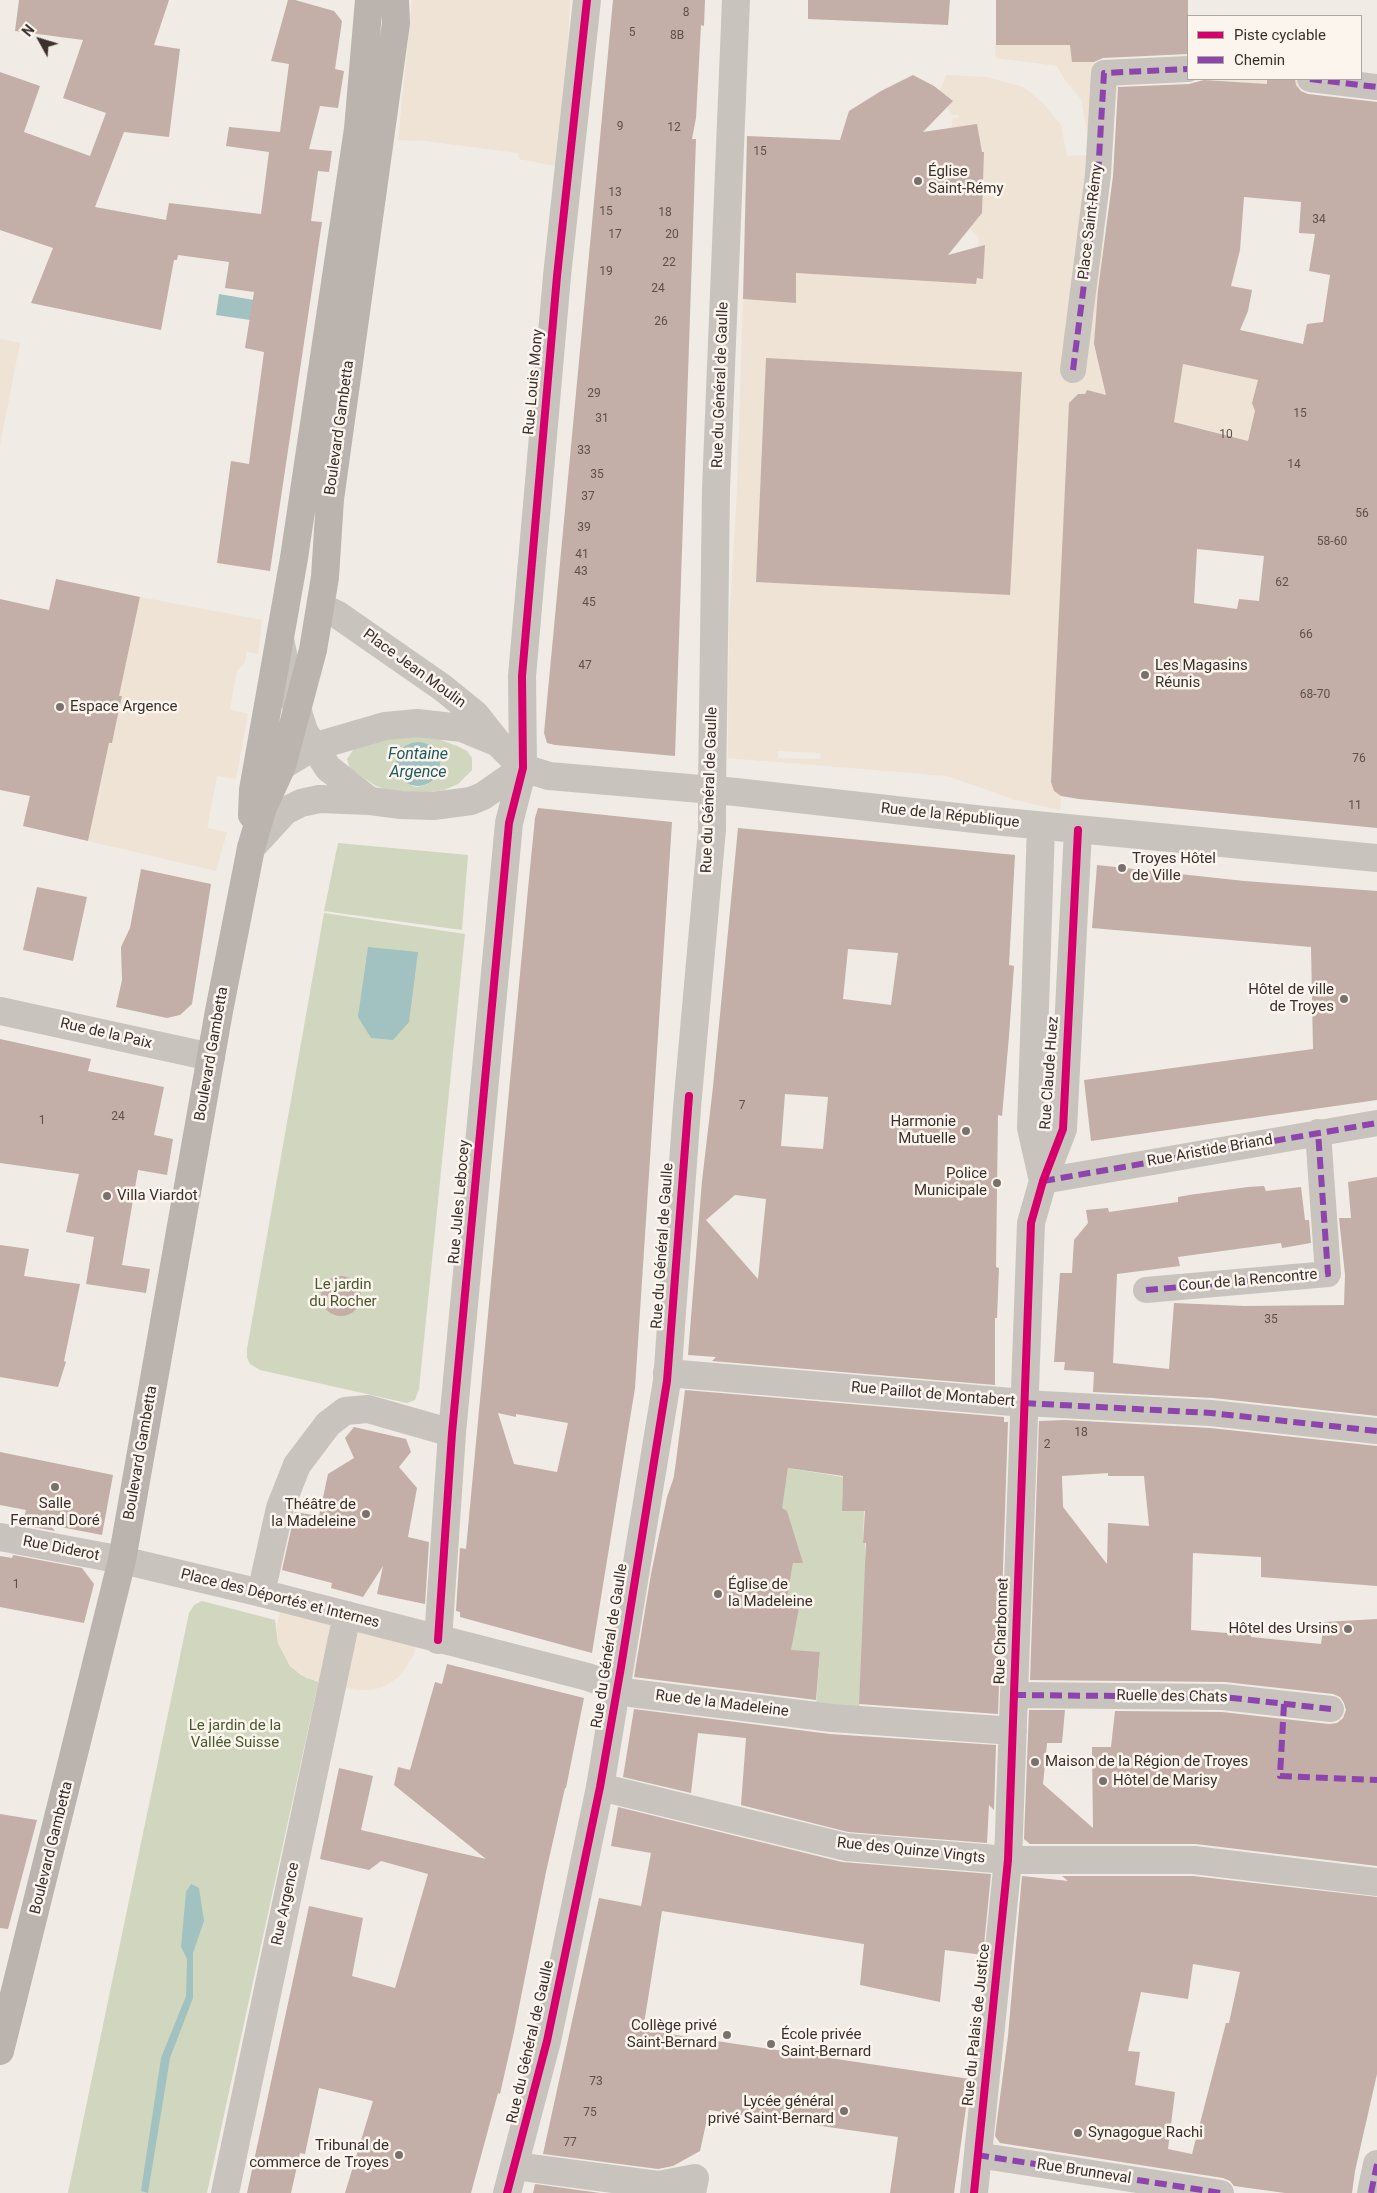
<!DOCTYPE html>
<html>
<head>
<meta charset="utf-8">
<style>
  body { margin:0 }
  #map { position:relative; width:1377px; height:2193px; overflow:hidden; background:#f0ebe5; font-family:Roboto,sans-serif }
  canvas { display:block }
  .legend { position:absolute; left:1187px; top:15px; width:175px; height:65px; box-sizing:border-box; background:#fbf5ee; border:1px solid #aea6a0; margin:0; padding:6px 9px; list-style:none; font-size:15px; color:#3b302b }
  .legend li { display:flex; align-items:center; gap:10px; height:25px }
  .legend b { width:25px; border:1px solid #aea6a0 }
  .north { position:absolute; left:15px; top:15px; width:50px; height:50px; -webkit-text-stroke:4px #fbf5ee; paint-order:stroke; rotate:309deg; font-size:14px; font-weight:700; line-height:20px; text-align:center; color:#3b302b }
  .north::after { content:''; display:block; margin:auto; width:18px; height:22px; background:#3b302b; clip-path:polygon(50% 0,100% 100%,50% 72%,0 100%) }
</style>
</head>
<body>
<div id="map">
<canvas width="1377" height="2193"></canvas>
<ul class="legend">
<li><b style="height:6px;background:#d6006c"></b>Piste cyclable</li>
<li><b style="height:6px;background:#8e44ad"></b>Chemin</li>
</ul>
<div class="north">N</div>
</div>
<script>
const ctx = document.querySelector('canvas').getContext('2d');
ctx.lineJoin = 'round';
function paint(path, color) {
  ctx.fillStyle = color;
  ctx.fill(path, 'evenodd');
}
function shape(rows) {
  const path = new Path2D();
  for (const r of rows) {
    if (r.length === 3) {
      path.moveTo(r[0] + r[2], r[1]);
      path.arc(r[0], r[1], r[2], 0, 2 * Math.PI);
      continue;
    }
    path.moveTo(r[0], r[1]);
    for (let i = 2; i < r.length; i += 2) path.lineTo(r[i], r[i + 1]);
  }
  return path;
}
function trace(path, color, width, dash) {
  ctx.strokeStyle = color;
  ctx.lineWidth = width;
  ctx.lineCap = dash ? 'butt' : 'round';
  ctx.setLineDash(dash || []);
  ctx.stroke(path);
}
function label(font, color, halo, rows, align = 'center') {
  ctx.font = font + ' Roboto,sans-serif';
  ctx.lineWidth = 5;
  ctx.setLineDash([]);
  ctx.textBaseline = 'middle';
  ctx.strokeStyle = halo;
  ctx.fillStyle = color;
  for (const [text, x, y, turn = 0] of rows) {
    ctx.save();
    ctx.translate(x, y);
    ctx.rotate((+turn || 0) * Math.PI / 180);
    ctx.textAlign = isNaN(turn) ? turn : align;
    if (halo) ctx.strokeText(text, 0, 0);
    ctx.fillText(text, 0, 0);
    ctx.restore();
  }
}
paint(shape([
  [384,732,433,737,457,746,467,751,472,758,472,770,458,784,444,790,424,793,398,793,376,786,350,769,347,759,358,743],
  [418,742,430,746,437,753,440,760,439,773,435,779,426,785,417,787,412,786,408,744],
  [338,843,468,855,462,930,324,911],
  [324,913,465,934,419,1389,415,1400,407,1403,260,1370,250,1364,247,1358,247,1349],
  [675,1468,786,1481,788,1468,843,1477,842,1511,864,1511,863,1543,865,1543,866,1569,859,1710,816,1705,820,1653,785,1650,799,1608,786,1605,793,1563,797,1563,785,1510,671,1492],
  [202,1601,275,1620,278,1643,290,1666,301,1675,318,1682,318,1684,207,2193,68,2193,189,1613,194,1605]
]), '#d1d6bf');
paint(shape([
  [412,0,570,0,561,167,519,159,518,153,425,141,398,140],
  [995,45,1070,45,1073,62,1105,62,1188,79,1353,79,1347,94,1267,84,1207,80,1126,81,1117,89,1094,344,1096,354,1105,361,1180,383,1183,364,1258,380,1271,408,1248,441,1149,414,1106,395,1087,390,1085,394,1076,394,1060,619,1051,782,1054,791,1061,796,1060,810,1016,800,947,776,728,758,729,626,737,491,743,299,796,303,796,273,976,284,978,278,983,278,983,273,977,273,979,238,970,228,982,187,986,186,987,182,982,182,982,157,984,157,984,152,980,152,952,128,952,119,959,118,959,115,952,115,939,93,946,75,986,77,1023,87,1043,103,1061,125,1067,156,1091,155,1081,99,1065,80,1057,66,996,58],
  [766,359,1022,372,1021,403,765,390],
  [765,400,1010,595,756,581],
  [778,751,820,753,821,759,778,758],
  [0,339,20,343,0,445],
  [140,597,262,620,258,654,247,652,244,664,237,670,230,709,248,714,236,779,217,776,207,828,227,832,216,871,88,841,109,743,112,743,122,696,119,696],
  [283,1599,419,1635,413,1656,398,1678,382,1687,372,1690,356,1690,306,1678,290,1666,278,1643,277,1625]
]), '#eee3d5');
paint(shape([
  [219,294,254,300,250,320,216,315],
  [418,764,22],
  [368,947,418,952,409,1022,393,1040,371,1038,358,1017],
  [191,1884,199,1888,204,1921,193,1953,193,1998,170,2058,148,2193,141,2191,161,2058,186,1996,187,1959,181,1947,186,1892]
]), '#a1c2c1');
paint(shape([
  [19,0,169,0,154,45,180,49,169,137,124,132,95,207,166,220,169,203,261,214,269,152,226,146,229,127,280,132,289,64,271,61,288,0,295,0,334,11,342,21,335,69,344,71,338,108,320,106,309,149,332,151,329,172,318,171,311,221,322,222,270,571,217,563,231,461,249,464,264,352,245,348,254,292,225,288,229,262,178,255,177,260,174,260,161,330,31,303,53,248,0,230,0,72,40,86,24,132,90,156,106,113,63,98,83,40,15,31],
  [613,0,705,0,704,26,701,25,696,118,692,139,696,139,675,756,555,745,547,743,544,733],
  [808,0,950,0,948,25,808,19],
  [996,0,1188,0,1188,54,1103,58,1094,62,1072,62,1070,45,996,45],
  [913,75,934,86,953,101,923,132,977,124,982,152,984,152,982,213,948,255,985,245,983,279,977,278,976,284,796,273,796,303,743,299,747,136,840,140,849,111,881,91],
  [1267,79,1295,79,1296,85,1301,91,1308,94,1377,102,1377,828,1079,799,1061,796,1054,791,1051,782,1069,403,1078,394,1085,394,1087,390,1106,395,1094,344,1098,290,1113,176,1118,87,1189,84,1204,80,1267,84],
  [1244,197,1301,202,1299,233,1315,234,1309,271,1330,275,1323,322,1307,324,1303,344,1240,330,1248,311,1252,290,1231,286,1240,250],
  [1183,364,1258,380,1252,403,1255,411,1248,441,1174,422],
  [1197,549,1264,556,1259,601,1239,599,1237,609,1194,603],
  [766,358,1022,372,1010,595,756,582],
  [56,579,140,597,119,696,122,696,117,719,112,743,109,743,88,841,23,826,30,796,0,790,0,599,49,610],
  [538,808,672,822,635,1388,592,1653,460,1617,460,1612,456,1611,460,1548,466,1549,528,889,535,818],
  [498,1413,516,1417,516,1414,568,1423,557,1472,514,1464],
  [738,828,1015,855,1009,965,1014,966,1009,1036,1002,1116,998,1115,996,1267,999,1268,997,1318,995,1318,995,1385,712,1361,716,1357,688,1355,702,1181,713,1087],
  [848,949,898,953,891,1005,843,999],
  [785,1094,828,1097,823,1149,781,1146],
  [735,1195,766,1199,758,1279,706,1220],
  [1097,865,1244,881,1377,891,1377,1100,1091,1141,1084,1080,1313,1049,1311,947,1092,928],
  [141,869,211,884,192,1004,180,1015,167,1018,116,1007,122,980,121,947,130,928],
  [37,887,87,897,73,961,23,950],
  [0,1039,91,1059,88,1071,164,1087,154,1135,173,1139,167,1175,138,1170,122,1265,150,1269,146,1293,86,1284,94,1237,66,1232,79,1174,0,1163],
  [1377,1177,1377,1416,1213,1398,1093,1392,1094,1372,1064,1370,1065,1362,1054,1362,1060,1273,1072,1273,1074,1240,1088,1223,1086,1210,1108,1208,1109,1212,1178,1202,1178,1197,1189,1195,1248,1187,1264,1186,1266,1191,1301,1187,1305,1220,1309,1220,1311,1243,1282,1248,1281,1243,1178,1257,1180,1266,1117,1274,1113,1363,1169,1369,1174,1303,1245,1306,1344,1305,1345,1275,1339,1218,1351,1218,1348,1182],
  [0,1245,29,1249,24,1276,80,1284,64,1361,66,1362,58,1387,0,1377],
  [341,1296,20],
  [685,1390,1004,1417,1004,1422,1008,1422,998,1714,859,1704,866,1543,863,1543,865,1511,842,1511,843,1476,788,1468,782,1508,787,1511,803,1563,793,1563,786,1605,799,1608,791,1650,820,1652,816,1700,634,1677,651,1574,667,1497,674,1477],
  [1065,1420,1210,1428,1377,1446,1377,1586,1261,1577,1261,1557,1193,1553,1191,1630,1251,1635,1251,1637,1321,1644,1324,1622,1377,1619,1377,1866,1196,1844,1030,1844,1024,1839,1029,1710,1065,1710,1062,1743,1047,1743,1043,1784,1093,1828,1092,1747,1111,1747,1115,1711,1222,1712,1329,1724,1337,1723,1343,1718,1346,1710,1344,1703,1340,1697,1333,1694,1225,1682,1030,1680,1039,1421],
  [1108,1473,1108,1476,1144,1476,1149,1526,1108,1523,1107,1564,1063,1507,1062,1476],
  [354,1427,406,1439,411,1452,399,1467,417,1488,408,1537,429,1542,425,1604,377,1594,383,1566,363,1597,331,1588,332,1583,282,1570,295,1512,319,1516,328,1474,354,1458,345,1438],
  [0,1452,113,1475,102,1535,50,1525,55,1531,22,1525,26,1510,0,1505],
  [13,1555,82,1568,94,1584,84,1623,0,1607,0,1556,12,1558],
  [447,1664,584,1698,566,1788,565,1788,546,1872,514,2032,500,2094,498,2093,471,2193,345,2193,373,2101,319,2088,305,2154,300,2153,291,2193,247,2193,309,1906,363,1918,352,1976,395,1988,428,1874,381,1861,369,1870,320,1859,339,1768,373,1776,361,1830,486,1859,394,1785,398,1767,410,1770,435,1682,442,1684],
  [634,1709,830,1734,996,1745,994,1810,989,1805,987,1843,848,1832,741,1805,746,1738,698,1733,691,1793,623,1777],
  [618,1807,842,1862,991,1874,983,1955,945,1950,940,2002,860,1985,864,1944,662,1911,643,2030,970,2079,954,2193,890,2193,898,2137,709,2110,700,2151,673,2166,658,2169,543,2154,599,1898,641,1906,651,1853,611,1846],
  [0,1814,37,1820,8,1929,0,1928],
  [1022,1876,1068,1881,1062,1876,1193,1876,1377,1897,1377,2074,1355,2171,1352,2193,1285,2193,1234,2186,1230,2181,1223,2178,1000,2143,995,2136,1008,2036],
  [1193,1964,1240,1972,1229,2023,1226,2023,1192,2154,1168,2149,1175,2092,1135,2085,1140,2052,1128,2051,1141,1992,1188,1999],
  [535,2184,600,2193,533,2193]
]), '#c3afa7');
trace(shape([
  [1310,79,1377,87],
  [1073,370,1098,175,1104,73,1188,69],
  [1043,1181,1377,1123],
  [1146,1290,1328,1274,1318,1132],
  [1024,1403,1211,1413,1377,1431],
  [1014,1695,1223,1697,1331,1709],
  [977,2155,1221,2193]
]), '#c9c3be', 26);
trace(shape([
  [712,791,716,489,736,0],
  [1041,826,1031,1128,1043,1181],
  [0,1011,211,1057],
  [667,1373,1024,1403],
  [0,1537,122,1560,261,1593,588,1677,631,1693,832,1718,1013,1731],
  [261,1593,280,1508,297,1465,328,1424,345,1411,368,1409,452,1433],
  [438,1640,452,1433,509,823,523,768,522,676,557,276,587,0],
  [600,1787,846,1847,1008,1860,1194,1860,1377,1882],
  [515,2166,658,2185,695,2178,692,2193],
  [225,2193,347,1615],
  [974,2193,1008,1860,1031,1223,1043,1181,1063,1129,1078,830],
  [1371,2193,1377,2164]
]), '#c9c3be', 28);
trace(shape([
  [321,607,338,615,443,688,475,714,498,743,523,768,549,776,736,792,984,820,1377,858],
  [280,639,289,683,304,731,328,768,370,801],
  [269,776,282,766,313,747,385,726,417,723,462,728,496,742],
  [251,848,285,811,301,803,319,799,370,801,401,805,433,806,471,801,483,796,523,768],
  [507,2193,547,2041,600,1787,667,1381,687,1108,712,829,712,791]
]), '#c9c3be', 28);
trace(shape([
  [252,815,253,790,294,558,358,129,369,0],
  [0,2051,122,1560,219,1011,251,848,263,807,282,766,313,650,325,577,330,499,396,23,395,0]
]), '#bab3ae', 28);
trace(shape([
  [1310,79,1377,87],
  [1073,370,1098,175,1104,73,1188,69],
  [1043,1181,1377,1123],
  [1146,1290,1328,1274,1318,1132],
  [1024,1403,1211,1413,1377,1431],
  [1014,1695,1223,1697,1331,1709],
  [1284,1704,1280,1776,1377,1780],
  [977,2155,1221,2193],
  [1371,2193,1377,2164]
]), '#8e44ad', 6, [12, 6]);
trace(shape([
  [438,1640,452,1433,509,823,523,768,522,676,557,276,587,0],
  [507,2193,547,2041,600,1787,621,1667,667,1381,689,1096],
  [974,2193,1008,1860,1031,1223,1043,1181,1063,1129,1078,830]
]), '#d6006c', 8);
for (const [x, y, r, color] of [
  [918,181,5,"#7a716c"],
  [1145,675,5,"#7a716c"],
  [60,707,5,"#7a716c"],
  [1122,868,5,"#7a716c"],
  [1344,999,5,"#7a716c"],
  [966,1131,5,"#7a716c"],
  [997,1183,5,"#7a716c"],
  [107,1196,5,"#7a716c"],
  [55,1487,5,"#7a716c"],
  [366,1514,5,"#7a716c"],
  [718,1594,5,"#7a716c"],
  [1348,1629,5,"#7a716c"],
  [1035,1762,5,"#7a716c"],
  [1103,1781,5,"#7a716c"],
  [727,2035,5,"#7a716c"],
  [771,2044,5,"#7a716c"],
  [844,2111,5,"#7a716c"],
  [1078,2133,5,"#7a716c"],
  [399,2155,5,"#7a716c"]
]) {
  const dot = new Path2D();
  dot.arc(x, y, r, 0, 2 * Math.PI);
  ctx.fillStyle = color;
  ctx.fill(dot);
  trace(dot, '#fbf5ee', 2);
}
label('12px', '#5d504a', null, [
  ["8",686,13],
  ["5",632,33],
  ["8B",677,36],
  ["9",620,127],
  ["12",674,128],
  ["15",760,152],
  ["13",615,193],
  ["15",606,212],
  ["18",665,213],
  ["34",1319,220],
  ["17",615,235],
  ["20",672,235],
  ["22",669,263],
  ["19",606,272],
  ["24",658,289],
  ["26",661,322],
  ["29",594,394],
  ["15",1300,414],
  ["31",602,419],
  ["10",1226,435],
  ["33",584,451],
  ["14",1294,465],
  ["35",597,475],
  ["37",588,497],
  ["56",1362,514],
  ["39",584,528],
  ["58-60",1332,542],
  ["41",582,555],
  ["43",581,572],
  ["62",1282,583],
  ["45",589,603],
  ["66",1306,635],
  ["47",585,666],
  ["68-70",1315,695],
  ["76",1359,759],
  ["11",1355,806],
  ["7",742,1106],
  ["24",118,1117],
  ["1",42,1121],
  ["35",1271,1320],
  ["18",1081,1433],
  ["2",1047,1445],
  ["1",16,1585],
  ["73",596,2082],
  ["75",590,2113],
  ["77",570,2143]
]);
label('15px', '#3b302b', '#fbf5ee', [
  ["Église",928,172],
  ["Saint-Rémy",928,189],
  ["Les Magasins",1155,666],
  ["Réunis",1155,683],
  ["Espace Argence",70,707],
  ["Troyes Hôtel",1132,859],
  ["de Ville",1132,876],
  ["Hôtel de ville",1334,990,"right"],
  ["de Troyes",1334,1007,"right"],
  ["Harmonie",956,1122,"right"],
  ["Mutuelle",956,1139,"right"],
  ["Police",987,1174,"right"],
  ["Municipale",987,1191,"right"],
  ["Villa Viardot",117,1196],
  ["Salle",55,1504,"center"],
  ["Fernand Doré",55,1521,"center"],
  ["Théâtre de",356,1505,"right"],
  ["la Madeleine",356,1522,"right"],
  ["Église de",728,1585],
  ["la Madeleine",728,1602],
  ["Hôtel des Ursins",1338,1629,"right"],
  ["Maison de la Région de Troyes",1045,1762],
  ["Hôtel de Marisy",1113,1781],
  ["Collège privé",717,2026,"right"],
  ["Saint-Bernard",717,2043,"right"],
  ["École privée",781,2035],
  ["Saint-Bernard",781,2052],
  ["Lycée général",834,2102,"right"],
  ["privé Saint-Bernard",834,2119,"right"],
  ["Synagogue Rachi",1088,2133],
  ["Tribunal de",389,2146,"right"],
  ["commerce de Troyes",389,2163,"right"]
], 'left');
label('15px', '#3b302b', '#fbf5ee', [
  ["Place Saint-Rémy",1091,222,-83],
  ["Rue Louis Mony",534,382,-85],
  ["Rue du Général de Gaulle",721,385,-88],
  ["Boulevard Gambetta",340,428,-82],
  ["Place Jean Moulin",414,669,36],
  ["Rue du Général de Gaulle",710,790,-88],
  ["Rue de la République",950,816,6],
  ["Rue de la Paix",106,1034,13],
  ["Boulevard Gambetta",212,1054,-80],
  ["Rue Claude Huez",1050,1073,-86],
  ["Rue Aristide Briand",1210,1151,-10],
  ["Rue Jules Lebocey",460,1202,-85],
  ["Rue du Général de Gaulle",663,1246,-86],
  ["Cour de la Rencontre",1248,1281,-5],
  ["Rue Paillot de Montabert",933,1395,5],
  ["Boulevard Gambetta",141,1453,-80],
  ["Rue Diderot",61,1549,11],
  ["Place des Déportés et Internes",280,1599,14],
  ["Rue Charbonnet",1002,1631,-88],
  ["Rue du Général de Gaulle",610,1646,-81],
  ["Ruelle des Chats",1172,1697,1],
  ["Rue de la Madeleine",722,1704,7],
  ["Boulevard Gambetta",52,1848,-76],
  ["Rue des Quinze Vingts",911,1851,6],
  ["Rue Argence",286,1904,-78],
  ["Rue du Palais de Justice",977,2025,-84],
  ["Rue du Général de Gaulle",531,2042,-77],
  ["Rue Brunneval",1084,2172,9]
]);
label('15px', '#4a5a2e', '#fbf5ee', [
  ["Le jardin",343,1285],
  ["du Rocher",343,1302],
  ["Le jardin de la",235,1726],
  ["Vallée Suisse",235,1743]
]);
label('italic 16px', '#1f5a5e', '#fbf5ee', [
  ["Fontaine",418,755],
  ["Argence",418,773]
]);
</script>
</body>
</html>
